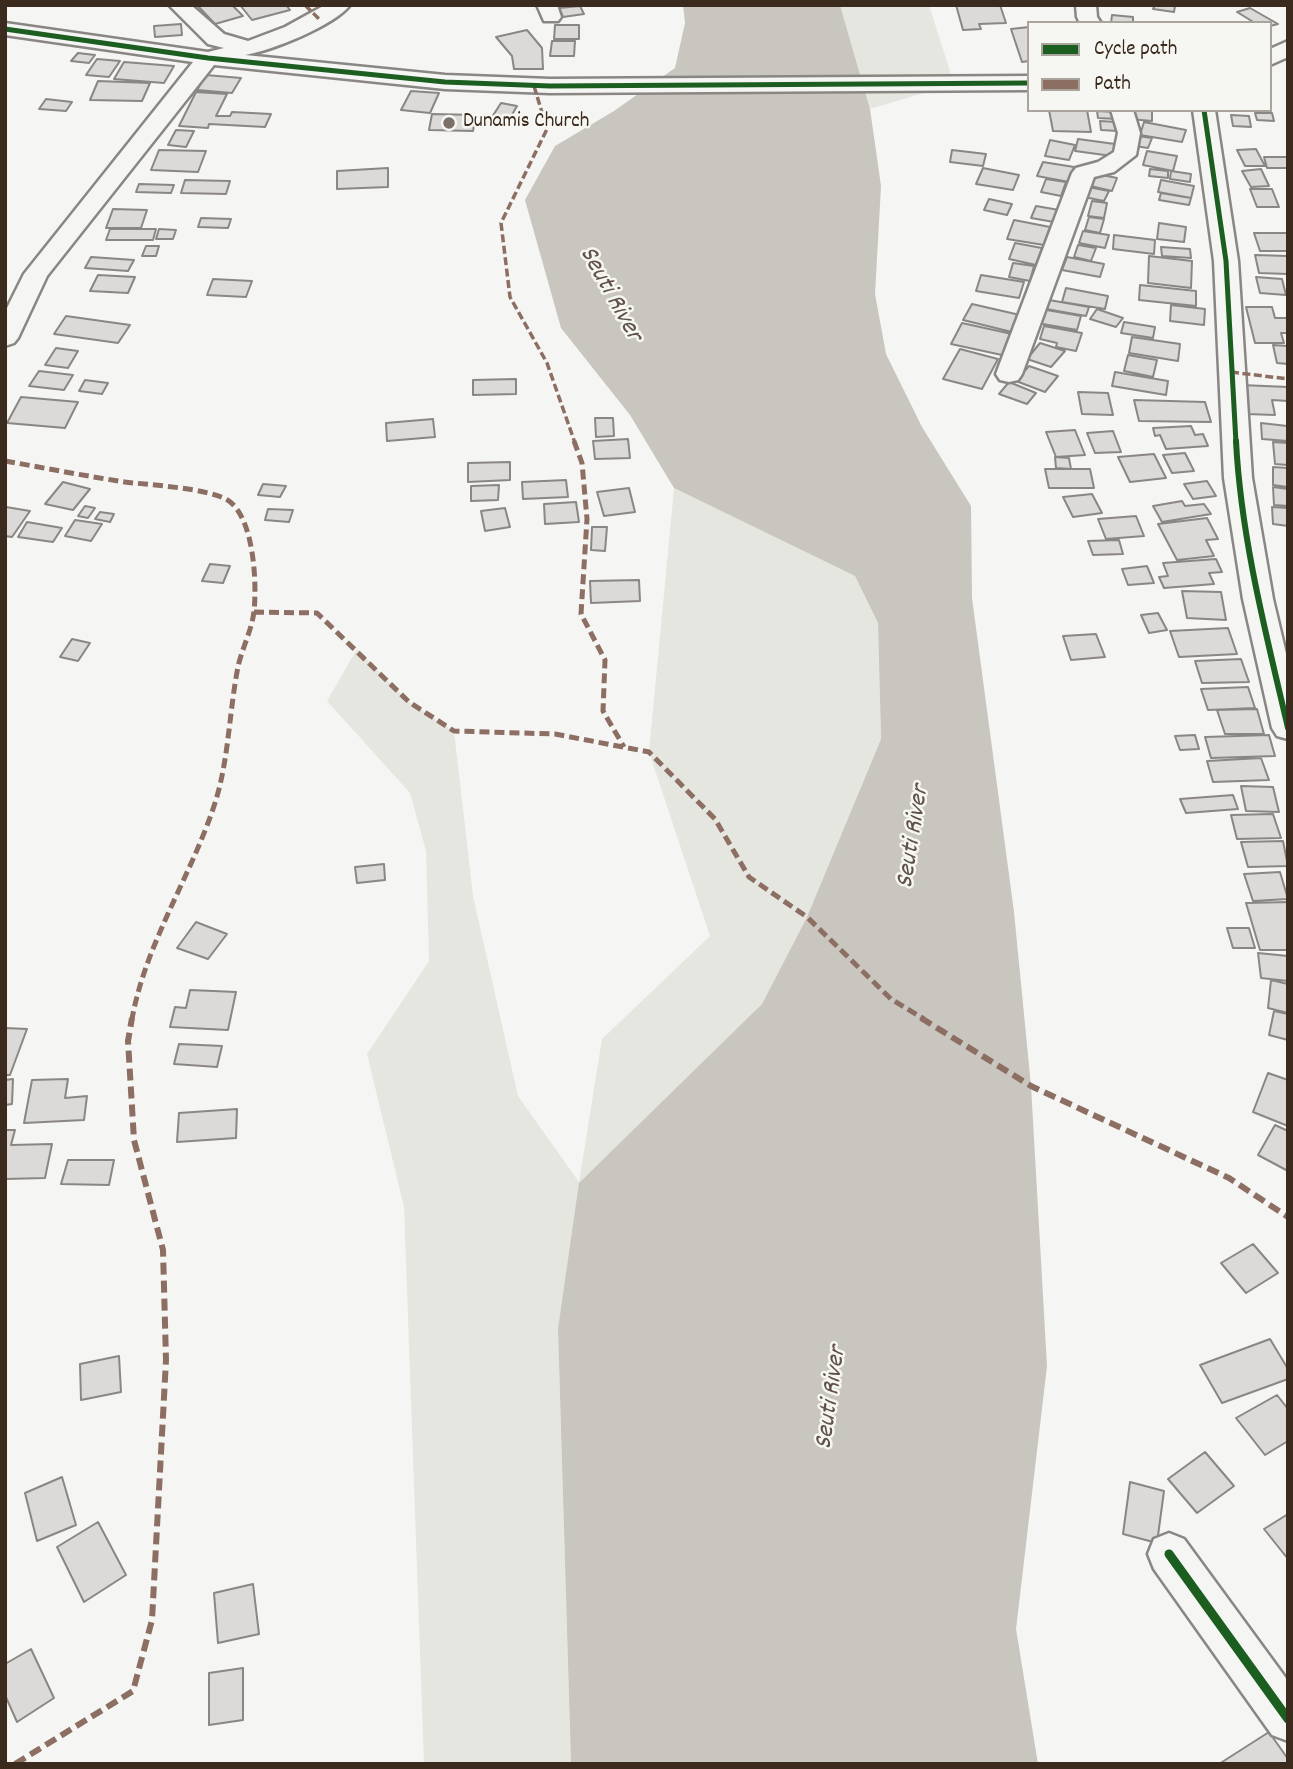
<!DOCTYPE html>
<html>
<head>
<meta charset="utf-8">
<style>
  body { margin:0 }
  #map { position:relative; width:1293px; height:1769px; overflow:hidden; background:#f5f5f3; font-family:Dekko,sans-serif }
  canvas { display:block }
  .frame { position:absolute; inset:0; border:7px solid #3b2a1e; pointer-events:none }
  .legend { position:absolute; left:1027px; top:21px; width:245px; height:91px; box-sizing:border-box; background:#f6f6f2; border:2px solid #aba49d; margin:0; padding:9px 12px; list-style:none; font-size:21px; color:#3b2a1e }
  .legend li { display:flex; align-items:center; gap:14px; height:35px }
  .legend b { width:35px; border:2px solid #aba49d }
</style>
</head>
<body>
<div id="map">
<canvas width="1293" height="1769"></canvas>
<div class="frame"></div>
<ul class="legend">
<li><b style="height:9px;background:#1b5e20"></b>Cycle path</li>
<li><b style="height:9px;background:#8d6e63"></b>Path</li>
</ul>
</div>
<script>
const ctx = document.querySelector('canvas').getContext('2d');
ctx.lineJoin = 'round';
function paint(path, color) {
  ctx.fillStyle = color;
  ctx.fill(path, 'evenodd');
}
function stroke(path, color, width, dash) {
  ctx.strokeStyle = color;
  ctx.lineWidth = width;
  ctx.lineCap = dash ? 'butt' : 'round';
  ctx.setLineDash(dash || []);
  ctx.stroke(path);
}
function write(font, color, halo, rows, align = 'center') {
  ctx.font = font + ' Dekko,sans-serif';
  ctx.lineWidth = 5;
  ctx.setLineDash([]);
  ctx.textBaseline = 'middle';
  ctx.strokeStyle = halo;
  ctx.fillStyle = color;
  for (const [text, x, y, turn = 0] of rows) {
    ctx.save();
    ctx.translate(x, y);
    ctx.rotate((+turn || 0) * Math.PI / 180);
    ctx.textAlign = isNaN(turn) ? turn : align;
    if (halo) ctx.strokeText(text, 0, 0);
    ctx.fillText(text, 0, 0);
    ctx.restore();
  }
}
const green = new Path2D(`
  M840 5H929L954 84 870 109Z
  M674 488 855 576 878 623 881 739 807 917 762 1004 683 1083 558 1329 571 1764H424L404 1207 367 1054 429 961 426 851 410 793 327 701 357 649 409 702 454 731 473 896 518 1096 579 1182 602 1039 710 936 649 752Z`);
const water = new Path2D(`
  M683 5H840L870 109 881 186 875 294 886 354 922 427 971 506 972 598 1014 912 1031 1086 1047 1366 1016 1629 1038 1764H571L558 1329 579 1183 762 1004 807 917 881 739 878 623 855 576 674 488 630 415 561 328 525 200 555 146 614 111 675 68 685 23Z`);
const building = new Path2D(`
  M197 5H232L243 16 215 24Z
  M240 5H286L290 10 252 20Z
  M956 5H1000L1006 23 979 24 981 29 963 30Z
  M1155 5H1167L1175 6 1174 12 1153 9Z
  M580 6 584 14 563 17 559 8Z
  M1250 8 1278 24 1270 26V23H1255L1237 12Z
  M1112 15 1133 17V23H1111Z
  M181 24 182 35 155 37 154 26Z
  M555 25H579V39H554Z
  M1029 27V61L1022 62 1011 29Z
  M527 30 542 48 543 69H514L512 56 496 37Z
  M552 41H575L574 56H550Z
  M78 53 95 55 89 63 71 61Z
  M97 59 120 61 109 77 86 75Z
  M124 62 174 66 164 83 114 79Z
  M206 75 241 78 232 93 197 90Z
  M98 81 150 83 142 101 90 100Z
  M411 91 439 93 430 113 401 110Z
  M196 92 227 94 216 116H230L232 112 271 114 265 127 209 124 208 128 179 126Z
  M46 99 72 102 66 111 39 109Z
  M501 103 517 106 509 120 492 117Z
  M1049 110H1087L1091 132 1053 131Z
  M1130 110H1152V121L1130 119Z
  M1097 111 1116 112 1117 119 1098 118Z
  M1255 113H1272L1274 121 1257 120Z
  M432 114 476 115 473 131 429 130Z
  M1231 115 1249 116 1251 127 1233 126Z
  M1100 121 1116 122 1118 131 1101 130Z
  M1144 122 1186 130 1182 142 1140 135Z
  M176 130 194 131 186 147 168 145Z
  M1138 136 1152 138 1148 148 1135 146Z
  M1078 139 1115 144 1112 156 1075 151Z
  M1050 140 1075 145 1069 160 1045 156Z
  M1256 149 1265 166H1245L1237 150Z
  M159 150 206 151 198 172 151 170Z
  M952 150 986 154 983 166 950 162Z
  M1147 151 1177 156 1173 171 1143 165Z
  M1264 157H1288V168H1267Z
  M1043 162 1074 167 1069 182 1037 176Z
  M388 168V187L337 189V171Z
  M983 168 1019 175 1013 190 976 184Z
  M1150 169 1168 171V178L1149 176Z
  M1261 169 1269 186 1251 187 1242 171Z
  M1171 171 1191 174 1190 182 1170 179Z
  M1088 172 1117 178 1112 191 1082 184Z
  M1046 179 1066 182 1061 196 1041 192Z
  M185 180 230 181 226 194 181 193Z
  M1161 180 1194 186 1191 198 1158 192Z
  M139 184 174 185 171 193 136 192Z
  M1088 187 1109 191 1104 201 1084 197Z
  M1250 189H1272L1279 207H1257Z
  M1161 193 1191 198 1189 205 1159 200Z
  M989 199 1012 204 1007 215 984 210Z
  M1092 201 1107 203 1104 218 1088 216Z
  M1036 206 1059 210 1054 222 1031 218Z
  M113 209 147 210 141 228H106Z
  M1089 217 1104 219 1100 233 1085 230Z
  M201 218 231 219 228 228 198 227Z
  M1014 220 1050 227 1044 245 1007 239Z
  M1159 223 1186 227 1184 242 1157 239Z
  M110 229H156L153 240H106Z
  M159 229 176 230 173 239H156Z
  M1083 231 1109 235 1105 248 1079 243Z
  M1254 233H1287L1288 251H1260Z
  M1114 235 1155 240 1154 254 1113 249Z
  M1015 243 1042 248 1036 265 1009 259Z
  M1078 245 1096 248 1091 261 1074 257Z
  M146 246H159L156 256H142Z
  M1161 247 1190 249 1191 258 1162 256Z
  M1255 255 1288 256V274L1259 273Z
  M1149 256 1192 261 1191 288 1148 283Z
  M91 257 134 260 128 271 85 268Z
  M1067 257 1104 264 1100 277 1062 270Z
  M1013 263 1034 266 1030 281 1009 277Z
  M98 275 135 277 128 293 90 291Z
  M981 275 1024 282 1019 298 976 291Z
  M1256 277 1282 279 1286 295 1260 293Z
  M213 279 252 281 246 297 207 295Z
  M1140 285 1196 291V306L1139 300Z
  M1066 288 1108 296 1105 309 1062 302Z
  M1049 300 1089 307 1086 316 1046 309Z
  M972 304 1020 315 1012 332 963 320Z
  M1171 305 1205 309 1204 325 1170 321Z
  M1246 307H1272L1275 318H1288V333H1281L1284 343H1255Z
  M1041 309 1081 316 1077 330 1037 323Z
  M1097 309 1123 318 1116 327 1090 319Z
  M66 316 130 325 118 343 54 334Z
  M1124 322 1155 327 1153 338 1121 333Z
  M962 323 1012 334 1002 355 951 344Z
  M1044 326 1082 333 1076 351 1056 347 1057 343 1040 339Z
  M1132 337 1180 344 1178 361 1129 353Z
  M1040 343 1065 351 1051 367 1027 359Z
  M1273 345 1288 346V364L1277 363Z
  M56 348 78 351 68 368 45 365Z
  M960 349 998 359 982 389 943 379Z
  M1128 355 1157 360 1153 377 1124 371Z
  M1029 366 1058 376 1045 392 1016 381Z
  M39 371 73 375 64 390 29 386Z
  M1115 372 1168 381 1166 395 1112 386Z
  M516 379V394L473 395V380Z
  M85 380 108 383 102 394 79 391Z
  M1009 382 1036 393 1027 404 999 394Z
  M1241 385 1288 387V401L1272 400 1275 415 1247 414Z
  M1078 392 1108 393 1113 415 1082 414Z
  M21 397 78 402 65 428 7 423Z
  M1134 400 1205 402 1211 422 1139 421Z
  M595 418H613L614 436 596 437Z
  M433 419 435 437 387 441 386 423Z
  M1261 423 1287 426 1288 441 1262 439Z
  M1191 426 1195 435 1203 434 1208 446 1166 449 1160 435 1155 436 1153 428Z
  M1075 430 1085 455 1056 457 1046 432Z
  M1113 431 1121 452 1095 453 1087 433Z
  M628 439 630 458 595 459 593 441Z
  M1273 442 1288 443V465L1275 464Z
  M1185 453 1194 471 1172 473 1163 455Z
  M1154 454 1166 478 1130 482 1118 457Z
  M1055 457 1069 458 1071 469 1056 468Z
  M510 462V480L468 482V463Z
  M1273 467 1288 468V487L1273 485Z
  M1045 469H1090L1094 488H1049Z
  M566 480 568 497 523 499 522 482Z
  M1207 481 1216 496 1193 499 1184 484Z
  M63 482 90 489 73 510 45 504Z
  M263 484 286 486 280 497 258 495Z
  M499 485 498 500 471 501V486Z
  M1273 487 1288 489V506L1274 505Z
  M629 488 635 512 604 516 597 492Z
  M1092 494 1102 513 1073 517 1063 497Z
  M1182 501 1185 506 1204 504 1211 514 1162 522 1153 506Z
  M576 502 579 522 545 524 544 504Z
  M85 506 95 508 88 518 78 516Z
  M6 507 30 511 12 537 5 536Z
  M1272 507 1288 508V526L1273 524Z
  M505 508 510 527 485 531 481 511Z
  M268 509 293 510 289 522 265 520Z
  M100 512 114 514 110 522 95 519Z
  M1136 516 1144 536 1106 539 1098 519Z
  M1207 518 1218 539 1206 540 1214 556 1177 560 1158 524Z
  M75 520 102 524 91 541 65 536Z
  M27 522 62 528 53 542 18 537Z
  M592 527H607L605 551 591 550Z
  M1119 540 1123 554 1093 555 1088 541Z
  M1216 559 1222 572 1209 573 1214 584 1164 588 1159 577 1168 576 1163 563Z
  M210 564 230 566 223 583 202 581Z
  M1147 566 1154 583 1128 585 1122 569Z
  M639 580 640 601 591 603 590 581Z
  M1182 591 1221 592 1226 620 1187 618Z
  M1158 613 1167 630 1149 633 1141 615Z
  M1228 628 1237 654 1179 657 1170 631Z
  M1096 634 1105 657 1071 660 1063 636Z
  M72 639 90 643 78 661 60 657Z
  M1241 659 1249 682 1202 683 1195 661Z
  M1248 687 1255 708 1208 710 1201 689Z
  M1257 709 1264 734H1225L1217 710Z
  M1195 735 1199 749 1180 750 1175 736Z
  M1269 735 1275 756 1211 758 1205 737Z
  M1261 758 1269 780 1213 782 1207 761Z
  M1241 786 1273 787 1279 812 1246 811Z
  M1233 795 1238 809 1186 813 1180 799Z
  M1273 814 1281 838 1237 839 1231 815Z
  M1283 841 1288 866 1248 867 1241 842Z
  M384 864 385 880 357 883 355 867Z
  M1280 872 1288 899 1253 901 1244 874Z
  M1288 902V950H1260L1246 903Z
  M196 922 227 934 208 959 177 948Z
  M1227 928H1249L1255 948H1233Z
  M1258 953 1288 956V981L1261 978Z
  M1271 980 1288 984V1013L1268 1008Z
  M190 990 236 992 228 1030 170 1027 175 1007 186 1008Z
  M1274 1011 1288 1014V1040L1269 1035Z
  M5 1028 27 1029 10 1075H5Z
  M179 1044 222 1046 217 1067 174 1064Z
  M1268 1073 1288 1080V1126L1253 1112Z
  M13 1079 12 1104 5 1105V1080Z
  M68 1079 65 1098 87 1096 84 1120 24 1123 32 1080Z
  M237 1109 236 1138 177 1142 179 1113Z
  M1275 1125 1288 1131V1171L1258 1155Z
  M5 1130H15L11 1145 52 1144 45 1178 5 1179Z
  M68 1160H114L109 1185 61 1184Z
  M1253 1244 1278 1273 1246 1293 1221 1263Z
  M1270 1339 1288 1369V1379L1222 1403 1200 1365Z
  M119 1356 121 1392 81 1400 80 1364Z
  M1277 1395 1288 1409V1441L1265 1455 1236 1418Z
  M1205 1452 1234 1486 1197 1513 1168 1479Z
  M62 1477 76 1525 37 1541 25 1493Z
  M1130 1482 1164 1491 1157 1543 1123 1534Z
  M1288 1514V1559L1264 1529Z
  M98 1522 126 1575 84 1602 57 1547Z
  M253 1584 259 1634 218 1643 214 1593Z
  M31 1649 54 1698 17 1722 5 1695V1664Z
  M243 1668V1720L209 1725V1673Z
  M1269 1732 1288 1759V1764H1219Z`);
const minor = new Path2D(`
  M169 5H191L224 34 248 41 285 27 325 5H350C334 26 270 51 245 55L445 75 550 79 1029 76V90L550 93 445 89 214 65 47 276 18 338 14 343 5 346V312L24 274 193 62 5 35V23L208 52 224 48 208 44Z
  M537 5H557L561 17 558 21H544Z
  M1076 5H1096L1097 17 1101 23H1080L1077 17Z
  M1288 41V57L1270 65V49Z
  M1111 110H1133L1140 133 1136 155 1114 172 1094 177 1022 374 1018 380 1009 382 1000 380 996 374 1072 173 1076 168 1098 162 1114 152 1118 133Z
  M1193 110H1215L1238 261 1252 478 1273 599 1288 662V739L1277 736 1272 728 1243 599 1224 478 1214 261Z
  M1169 1533 1184 1539 1288 1681V1741L1272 1735 1154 1569 1148 1554 1154 1539Z`);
const quietFar2 = new Path2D(`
  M305 5 319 19
  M534 86 547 129 501 223 510 297 547 363 575 443
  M1231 372 1288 379`);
const quietFar1 = new Path2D(`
  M574 441 582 463 587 519 581 614 605 660 603 711 624 747
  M5 461C45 468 85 476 125 482 149 485 210 488 229 501 254 519 257 583 254 611 252 630 242 648 238 667 229 712 229 759 215 803 191 877 146 942 132 1019
  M254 612 317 613 409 702 454 731 555 734 649 752 715 819 749 877 807 917 891 999 924 1019`);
const quiet = new Path2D(`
  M921 1018 1031 1086 1229 1178 1288 1217
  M15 1764 133 1691 152 1620 166 1360 163 1250 134 1140 128 1041 132 1018`);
const cyclewayFar2 = new Path2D(`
  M5 29 208 58 445 82 550 86 1029 83
  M1204 110 1226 261 1236 443`);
const cyclewayFar1 = new Path2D(`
  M1236 441C1241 538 1266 634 1288 728`);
const cycleway = new Path2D(`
  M1169 1554 1288 1719`);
const markers = [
  [449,123,7,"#7c7169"]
];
const farPoinames = [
  ["Dunamis Church",463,123]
];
const waterNames = [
  ["Seuti River",609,295,61],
  ["Seuti River",915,837,-81],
  ["Seuti River",833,1398,-82]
];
paint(green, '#e6e6e1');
paint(water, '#c9c5bf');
paint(building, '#dbdad8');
stroke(building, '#8a8683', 2);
stroke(minor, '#8a8683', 5);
paint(minor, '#f5f5f3');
stroke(quietFar2, '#8d6e63', 3.5, [8, 3.5]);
stroke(quietFar1, '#8d6e63', 5, [10, 5]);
stroke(quiet, '#8d6e63', 6, [12, 6]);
stroke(cyclewayFar2, '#1b5e20', 5);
stroke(cyclewayFar1, '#1b5e20', 6);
stroke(cycleway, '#1b5e20', 9);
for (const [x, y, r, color] of markers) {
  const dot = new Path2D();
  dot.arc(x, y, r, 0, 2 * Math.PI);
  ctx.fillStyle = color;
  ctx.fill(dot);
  stroke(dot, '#f6f6f2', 2.5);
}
write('21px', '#3b2a1e', '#f6f6f2', farPoinames, 'left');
write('italic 26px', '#605248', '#f6f6f2', waterNames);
</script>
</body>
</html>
